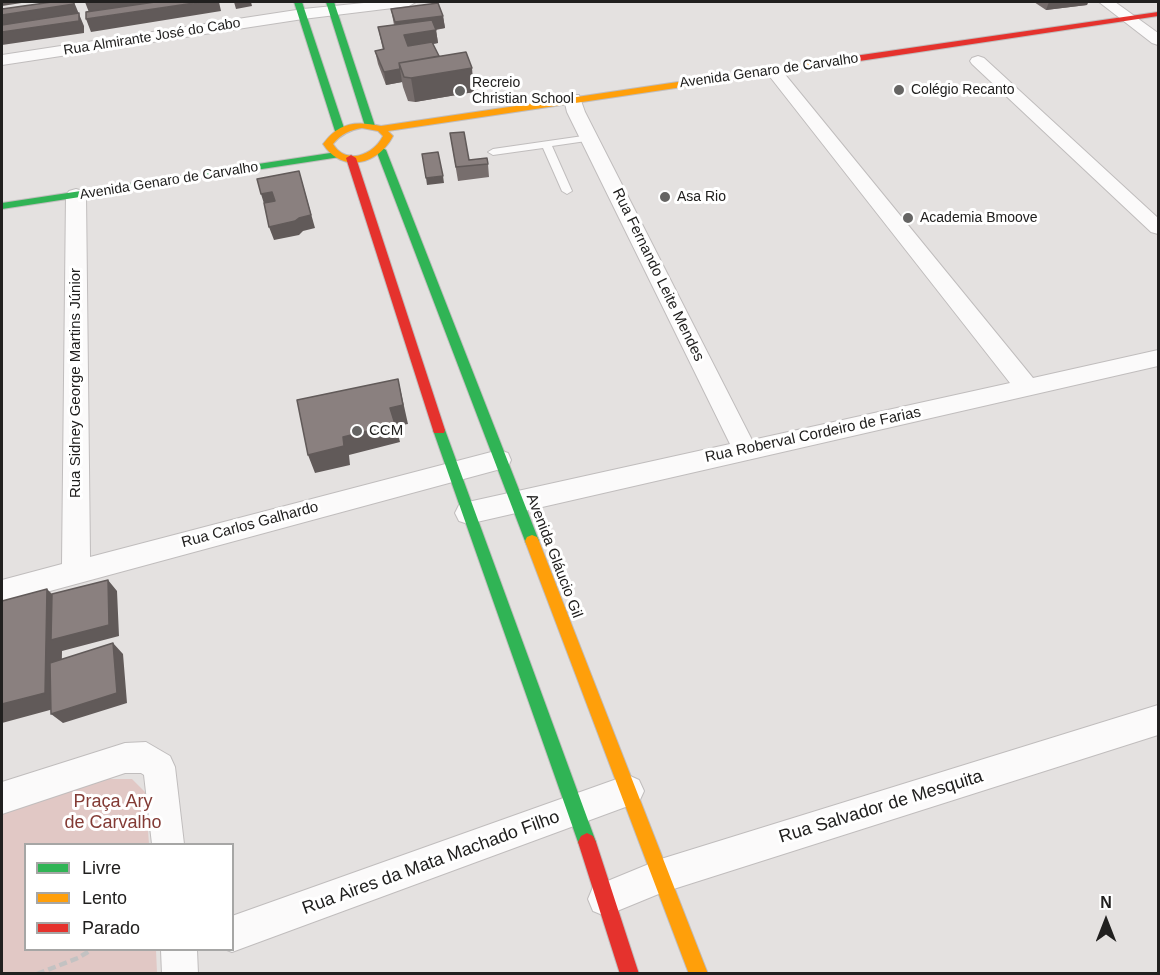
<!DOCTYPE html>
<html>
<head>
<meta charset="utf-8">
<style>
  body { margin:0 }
  #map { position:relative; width:1160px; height:975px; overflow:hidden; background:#e4e1e0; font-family:Arial,sans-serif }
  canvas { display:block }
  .frame { position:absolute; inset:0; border:3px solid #21201f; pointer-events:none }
  .legend { position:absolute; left:24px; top:843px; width:210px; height:108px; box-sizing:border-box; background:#fff; border:2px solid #a6a6a5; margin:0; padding:8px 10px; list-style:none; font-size:18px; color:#21201f }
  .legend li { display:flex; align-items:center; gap:12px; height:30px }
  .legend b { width:30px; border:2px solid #a6a6a5 }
  .north { position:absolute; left:1076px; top:891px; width:60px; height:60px; -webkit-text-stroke:4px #fff; paint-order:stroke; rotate:0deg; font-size:16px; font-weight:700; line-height:24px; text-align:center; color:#21201f }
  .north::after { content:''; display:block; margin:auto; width:21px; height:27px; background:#21201f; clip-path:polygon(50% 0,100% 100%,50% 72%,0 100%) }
</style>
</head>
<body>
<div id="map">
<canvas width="1160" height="975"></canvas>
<div class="frame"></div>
<ul class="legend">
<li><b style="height:8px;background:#30b455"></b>Livre</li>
<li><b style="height:8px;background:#ff9f0a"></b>Lento</li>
<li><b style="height:8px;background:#e5322d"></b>Parado</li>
</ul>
<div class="north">N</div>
</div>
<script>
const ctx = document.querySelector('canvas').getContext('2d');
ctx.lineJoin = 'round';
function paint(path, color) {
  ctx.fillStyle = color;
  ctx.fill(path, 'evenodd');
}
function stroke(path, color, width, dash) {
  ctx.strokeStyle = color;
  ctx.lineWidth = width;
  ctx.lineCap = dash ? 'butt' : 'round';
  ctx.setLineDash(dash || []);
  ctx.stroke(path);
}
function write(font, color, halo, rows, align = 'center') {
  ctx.font = font + ' Arial,sans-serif';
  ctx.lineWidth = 6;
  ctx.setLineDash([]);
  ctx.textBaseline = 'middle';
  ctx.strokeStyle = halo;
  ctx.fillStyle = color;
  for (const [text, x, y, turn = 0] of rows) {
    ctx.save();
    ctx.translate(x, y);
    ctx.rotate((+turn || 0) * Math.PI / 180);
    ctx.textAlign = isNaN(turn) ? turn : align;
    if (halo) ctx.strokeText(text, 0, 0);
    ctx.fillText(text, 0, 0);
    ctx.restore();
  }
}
const green = new Path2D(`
  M108 779H132L145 792 149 844H26V950H156L157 973H2V813Z`);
const path = new Path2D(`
  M37 974 78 958 91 950`);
const lane = new Path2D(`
  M590 135 593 136V140L552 146 572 191 567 194 562 191 543 148 493 155 488 152 493 149Z`);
const street = new Path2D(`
  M374 2H416L409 6 303 19 2 65V55L303 9Z
  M1099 2H1115L1158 33V45L1152 43Z
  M978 56 984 58 1158 218V234L1151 232 972 64 970 61 972 58Z
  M773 65 779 67 1033 378 1158 350V366L468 524 459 521 455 513 459 505 468 502 730 444 567 112 564 99 567 95H579L585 112 752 440 1010 383 767 73 765 70 767 67Z
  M76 189 83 191 86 195 90 557 499 450 508 453 511 460 508 467 2 604V580L62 564 66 195 69 191Z
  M1158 705V735L661 893 605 916 593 911 588 899 593 887 661 859Z
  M146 742 170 756 175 767 184 844H152L144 775 141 773H125L2 814V782L125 743Z
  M628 775 639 780 644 791 639 802 232 952 227 950H232V916Z
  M161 950H197L198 974H162Z`);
const fast = new Path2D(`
  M294 2H302L345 131 343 133 335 131Z
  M326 2H334L375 126 373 128 365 126Z
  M381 147 386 150 539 541 537 545 532 547 527 545 525 541 376 150Z
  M337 152 342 155 340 157 2 209V203Z
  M439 425 445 430 596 842 593 848 587 851 581 848 578 842 433 430Z`);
const slow = new Path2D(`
  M813 62 817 65 816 67 388 131 393 136C378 165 342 174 323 144 339 122 356 121 381 126ZM362 128 378 131 383 136C373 156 346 165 333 144 341 134 350 130 362 128Z
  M532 535 537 537 539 541 708 974H689L525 541 527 537Z`);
const jam = new Path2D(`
  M1158 12V16L813 68 809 65 813 62Z
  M351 155 356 158 445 430 444 433H434L433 430 346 158Z
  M587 833 593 836 596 842 639 974H620L578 842 581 836Z`);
const wall = new Path2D(`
  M1034 2H1088L1087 5 1046 10Z
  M391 9 443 16 445 28 436 30 438 43 433 44 439 56 474 92 415 102 408 101 403 87 402 82 386 85 378 64 375 51 383 50 378 27 394 25Z
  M450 133 469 160 488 164 489 177 458 181Z`);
const shadedWall = new Path2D(`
  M2 2H28L2 6Z
  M73 2H74L84 26V33L2 45V15Z
  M85 2H178L90 15Z
  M201 2H219L221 11 91 32 86 19Z
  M234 2H251L252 6 236 9Z
  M1049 2H1088L1087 5 1046 10Z
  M443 16 445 28 397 35 395 22Z
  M436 30 438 43 406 48 404 35Z
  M472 68 474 92 415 102 411 78Z
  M400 69 402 82 386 85 384 72Z
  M299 171 315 228 303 231 299 235 274 240 269 227Z
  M443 176 444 183 427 185 426 178Z
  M272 192 277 205 265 207 261 194Z
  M398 379 408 424 396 426 400 442 349 455 350 465 315 473 308 455 343 437Z
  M108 580 117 591 119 636 62 651 61 707 2 723V704L47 589 63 605Z
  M113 643 123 654 127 703 63 723 51 714Z`);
const building = new Path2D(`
  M52 2H73L74 4 2 15V9Z
  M155 2H201L86 19V12Z
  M438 3 443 16 395 22 391 9Z
  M79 13V21L2 32V25Z
  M432 20 436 30 404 35 408 46 432 42 439 56 399 63 400 69 384 72 375 51 384 49 378 27Z
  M466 52 472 68 411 78 404 77 399 63Z
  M464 132 469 160 487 158 488 164 456 167 450 133Z
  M438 152 443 176 426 178 422 154Z
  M299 171 311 215 299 218 295 221 269 227 264 203 275 201 272 192 261 194 257 179Z
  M398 379 403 405 390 408 395 424 343 437 344 446 308 455 297 400Z
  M108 580 109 625 51 640 52 594Z
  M47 589 45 693 2 704V601Z
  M113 643 117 693 51 714 50 663Z`);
const markers = [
  [899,90,6,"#656463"],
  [460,91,6,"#656463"],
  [665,197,6,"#656463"],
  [908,218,6,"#656463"],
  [357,431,6,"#656463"]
];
const farStreetnames = [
  ["Rua Almirante José do Cabo",152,37,-9],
  ["Avenida Genaro de Carvalho",769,71,-8],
  ["Avenida Genaro de Carvalho",169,181,-9]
];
const farPoinames = [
  ["Recreio",472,83],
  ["Christian School",472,99],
  ["Colégio Recanto",911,90],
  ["Asa Rio",677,197],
  ["Academia Bmoove",920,218]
];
const streetNames = [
  ["Rua Fernando Leite Mendes",658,275,64],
  ["Rua Sidney George Martins Júnior",76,383,-90],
  ["Rua Roberval Cordeiro de Farias",813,435,-12],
  ["Rua Carlos Galhardo",250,525,-15],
  ["Avenida Gláucio Gil",554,556,69]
];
const poiNames = [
  ["CCM",369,431]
];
const nearParknames = [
  ["Praça Ary",113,802],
  ["de Carvalho",113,823]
];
const nearStreetnames = [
  ["Rua Salvador de Mesquita",881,807,-17],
  ["Rua Aires da Mata Machado Filho",431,863,-20]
];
paint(green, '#e1c8c5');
stroke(lane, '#c0bdbd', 2);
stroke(street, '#c0bdbd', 2);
stroke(fast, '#c0bdbd', 2);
stroke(slow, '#c0bdbd', 2);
stroke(jam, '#c0bdbd', 2);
stroke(path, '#c3c2c2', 4.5, [8, 4]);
paint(lane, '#fbfafa');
paint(street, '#fbfafa');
paint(fast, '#30b455');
paint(slow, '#ff9f0a');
paint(jam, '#e5322d');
paint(wall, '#776e6d');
paint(shadedWall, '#615a59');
paint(building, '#8a807f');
stroke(building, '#615a59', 1.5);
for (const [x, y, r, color] of markers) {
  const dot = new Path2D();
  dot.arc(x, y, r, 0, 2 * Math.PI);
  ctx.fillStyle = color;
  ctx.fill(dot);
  stroke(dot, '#fff', 2);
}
write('14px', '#21201f', '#fff', farStreetnames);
write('14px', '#21201f', '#fff', farPoinames, 'left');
write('15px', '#21201f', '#fff', streetNames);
write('15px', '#21201f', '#fff', poiNames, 'left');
write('18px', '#833b35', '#fff', nearParknames);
write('18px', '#21201f', '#fff', nearStreetnames);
</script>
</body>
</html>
